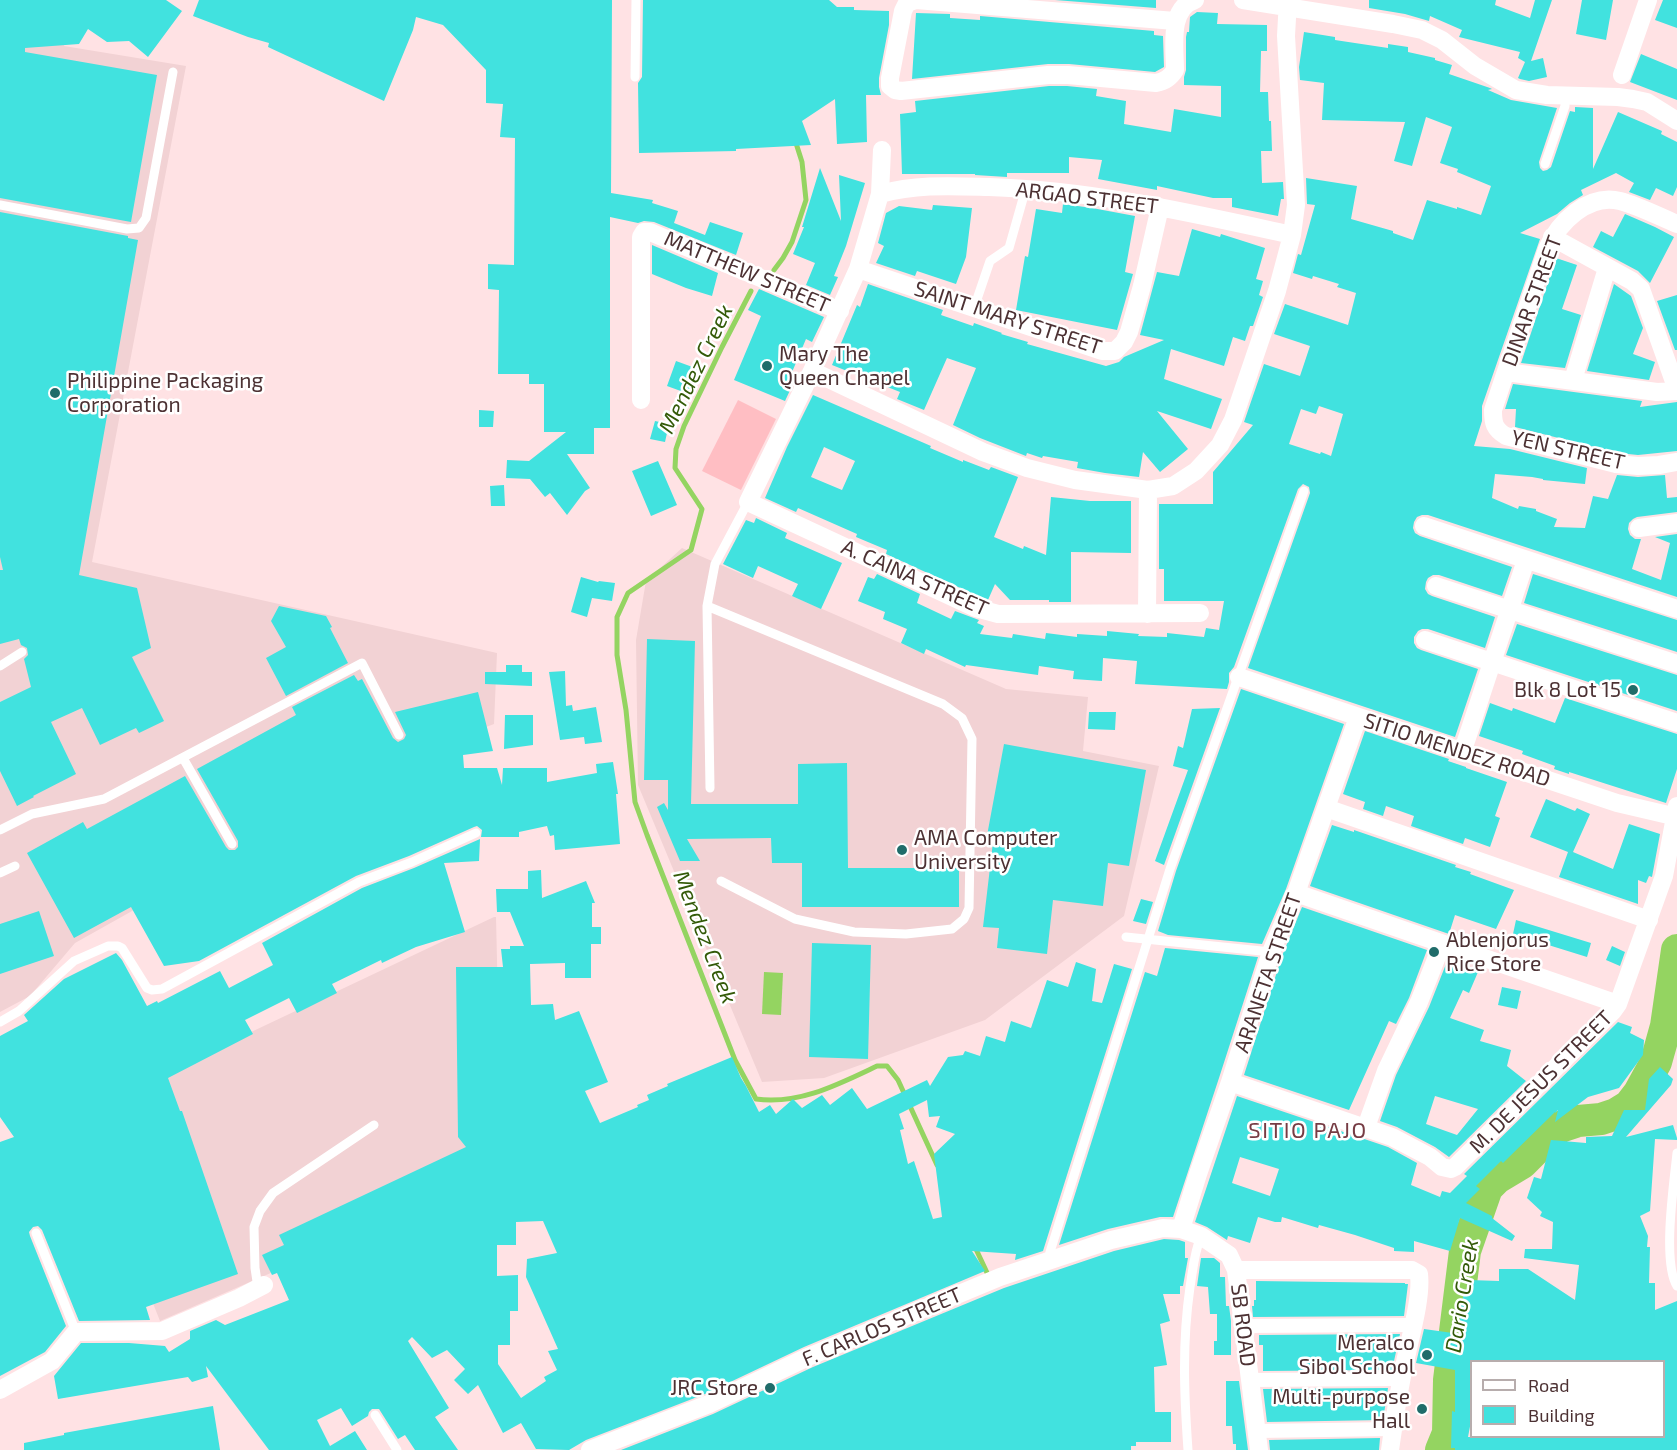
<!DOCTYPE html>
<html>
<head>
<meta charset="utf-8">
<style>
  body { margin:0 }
  #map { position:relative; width:1677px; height:1450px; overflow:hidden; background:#ffe2e4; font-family:"Exo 2",sans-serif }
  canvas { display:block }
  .legend { position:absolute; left:1470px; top:1360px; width:195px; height:78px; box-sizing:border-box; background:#fff; border:2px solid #b7adad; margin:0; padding:8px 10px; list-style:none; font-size:18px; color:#4c3133 }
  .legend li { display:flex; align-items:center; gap:12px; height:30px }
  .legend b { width:30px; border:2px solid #b7adad }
</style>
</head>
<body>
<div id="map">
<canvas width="1677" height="1450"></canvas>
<ul class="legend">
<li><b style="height:8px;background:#fff"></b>Road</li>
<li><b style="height:16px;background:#41e2df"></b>Building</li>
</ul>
</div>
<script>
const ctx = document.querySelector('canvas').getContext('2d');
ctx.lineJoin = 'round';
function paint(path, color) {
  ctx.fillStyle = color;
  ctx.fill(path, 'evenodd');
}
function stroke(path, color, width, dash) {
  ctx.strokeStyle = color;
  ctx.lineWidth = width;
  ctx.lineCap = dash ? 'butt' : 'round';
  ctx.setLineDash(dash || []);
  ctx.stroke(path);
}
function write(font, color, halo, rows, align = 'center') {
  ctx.font = font + ' "Exo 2",sans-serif';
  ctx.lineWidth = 5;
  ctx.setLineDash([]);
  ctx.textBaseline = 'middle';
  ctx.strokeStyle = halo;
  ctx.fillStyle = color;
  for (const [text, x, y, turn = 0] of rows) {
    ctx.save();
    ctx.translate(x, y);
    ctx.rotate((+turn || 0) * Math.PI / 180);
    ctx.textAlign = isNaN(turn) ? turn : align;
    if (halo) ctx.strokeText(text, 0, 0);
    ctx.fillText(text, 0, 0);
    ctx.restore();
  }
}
const built = new Path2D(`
  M0 0H72L64 46 186 66 92 562 497 653 494 724 407 757 75 943 30 996 0 1012Z
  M682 548 1006 689 1088 697 1083 751 1159 766 1124 916 985 1020 824 1078 762 1082 638 785 636 640 646 581Z
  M494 917H496L501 1133 280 1269 160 1321 78 1114Z`);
const green = new Path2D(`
  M738 400 776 419 741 490 702 471Z`);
const water = new Path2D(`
  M764 972 783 973 781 1015 762 1014Z`);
const stream = new Path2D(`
  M774 270 783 258 792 242 806 200 802 162 795 140
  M751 291 722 347 684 426 676 449 675 468 702 509 691 550 628 593 617 617V655L626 710 635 802 647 835 735 1060 756 1099C799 1105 839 1084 877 1066H887L898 1080 937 1165
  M975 1247 989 1277`);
const river = new Path2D(`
  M1441 1450 1448 1433 1449 1380 1465 1251 1487 1188 1497 1178 1522 1163 1551 1134 1560 1127 1578 1121 1601 1119 1616 1114 1629 1106 1639 1093 1656 1062 1666 1026 1677 950`);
const building = new Path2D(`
  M0 0H166L182 11 148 57 129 41 107 42 88 29 79 44 25 48V52L157 75 131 222 0 198Z
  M199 0H612L611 193 653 200 652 203 678 211 674 223 705 235 710 222 743 233 736 255 654 222 644 221 638 223 610 217V428H594V454H567L590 488 585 491 567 515 550 493 545 497 530 479 506 478 507 460 529 461 566 432H544V384H529V374H498L499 290 488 289V264L514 265 515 138 500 137 503 104 486 103V70L443 25 416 17 413 30 384 101 268 47 269 43 248 37 193 16Z
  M643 0H829L837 7H854V10L889 11V25L879 78V87L881 95H866L867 142 837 144 835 99 802 121 811 145 736 149V151L639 153 638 83 642 77Z
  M1055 0H1156V8Z
  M1369 0H1496L1495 5 1530 18 1535 0H1552L1531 61 1543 58 1547 77 1529 81 1520 79 1518 78 1525 62 1518 58 1520 52 1459 37 1462 30 1430 16 1429 21 1405 14 1369 8Z
  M1582 0H1613L1606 40 1576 34Z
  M1663 0H1677V28L1655 20Z
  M1197 12 1218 13 1217 24 1267 25V51H1261L1260 92H1268L1269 121H1271L1272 151H1261L1262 183 1283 182 1284 199H1281L1278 216 1232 207V198H1213L1157 186V190L1098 179 1102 160 1069 157V173H1007V177L975 175V174H902L900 114 916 112 915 101 1049 86H1067L1097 89 1096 96 1126 101 1124 124 1171 132 1174 109 1221 117V86L1184 85V77L1186 70V37L1187 32H1189L1190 17Z
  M916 13 950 14V18L980 20V16L1154 31V35L1163 36 1164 67 1155 72 1069 64H1048L912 79Z
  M1304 32 1335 37V40L1388 48V44L1408 47V52L1435 58V60L1452 65 1449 74 1490 88 1492 89 1488 90 1511 100 1557 108 1539 162 1540 168 1543 171 1547 170 1551 167 1570 111 1575 112V107L1593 108V169L1618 112 1662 131 1661 134 1677 142V187L1673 196 1656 188 1650 200 1629 192 1634 183 1616 173 1581 190 1583 195 1570 203 1557 214 1520 233 1540 239 1482 406V421L1474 446 1510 449 1587 468 1585 484 1543 480V479L1532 477 1495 474 1492 498 1518 509 1519 506 1536 509V511L1557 519 1554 527 1585 528 1593 496 1608 499 1617 475 1638 477 1665 475 1667 498 1677 497V512L1637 517 1633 519 1629 523 1628 529 1630 535 1635 539H1641L1632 569 1661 580 1670 543 1655 537 1677 534V597L1428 515H1422L1417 517 1414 522 1413 528 1415 533 1420 536 1512 567 1502 596 1439 575H1433L1428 578 1426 582 1425 589 1428 594 1432 596 1495 617 1485 648 1428 629H1422L1418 631 1414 637V643L1417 648 1421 650 1478 669 1455 737 1248 668 1310 493 1309 487 1303 484 1298 489 1234 667 1229 673V682L1227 689 1135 684 1137 661 1103 658 1102 681 1073 679 1074 671 1039 666 1038 675 966 665 965 667 926 649 924 654 901 643 907 629 883 619 885 612 858 601 868 577 874 579 877 574 920 594 917 603 951 619 955 611 979 620 977 623 984 626 980 634 1012 638 1013 634 1045 639 1046 633 1077 637V634L1107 636V631L1139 634 1138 636 1167 637V633L1204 637 1206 628 1219 630 1224 601H1164V569H1159V504H1213V472L1253 425 1244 422 1264 364 1300 376 1310 346 1274 334 1285 304 1348 325 1356 293 1337 287 1339 284 1313 276 1312 279 1293 273 1298 254 1301 255 1315 205 1307 204 1306 178 1357 186 1351 219 1393 231V233L1413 240 1427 200 1457 209V207L1481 215 1491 186 1457 172 1458 169 1440 163 1452 127 1426 117 1412 166 1394 161 1405 122 1322 120 1324 83 1300 80 1299 67ZM1319 406 1343 414 1331 456 1321 452 1320 454 1289 444 1301 409 1316 414Z
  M1641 54 1677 69V100L1630 82Z
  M820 168 841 221 839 175 865 183 846 246 834 276 838 277 830 295 806 285 815 263 793 254 804 227H802Z
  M1063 204 1092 208 1135 216 1125 272 1133 274 1117 330 1016 310 1025 256 1028 257 1036 209 1062 213Z
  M933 205 972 208 966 257 956 284 917 271 915 276 876 263 884 246 878 243 886 213 899 206 932 210Z
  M0 212 128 236V238L138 240 79 575 137 588 151 648 132 657 164 721 139 733 136 728 100 745 82 708 51 722 76 774 33 796 34 797 17 806 0 771V702L31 687 24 659 28 655 27 648 21 645 19 639 0 644V570H3L0 557Z
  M1625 214 1655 227 1674 237 1650 283 1638 271 1593 247 1601 231 1613 237Z
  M1192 229 1220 237 1221 234 1265 248 1256 279 1263 281 1259 295 1263 297 1253 326H1250L1245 341 1233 337 1224 366 1171 349 1164 379 1222 399 1211 429 1157 411 1188 449 1160 472 1143 452 1139 477 1105 473 1077 468 1078 462 1043 456 1042 458 1027 453 1026 456 980 438 953 425 976 368 947 358 924 410 897 399 900 392 832 365 857 305 860 307 868 284 943 310 941 315 973 326 974 323 1002 333 1001 334 1028 342 1027 344 1106 366 1119 362 1124 357 1164 340 1140 335 1157 272 1179 276Z
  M652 245 718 273 712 296 686 288 652 274Z
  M1556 258 1577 265 1562 309 1581 315 1565 368 1521 363Z
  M1614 284 1631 296 1643 328 1633 354 1655 362 1649 380 1587 371Z
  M759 289 824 317 812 342 806 339 787 384 792 386 785 401 734 380 761 316 748 310Z
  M1677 295V350H1675L1657 301Z
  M676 361 698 369 689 394 667 386Z
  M1513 384 1642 401 1640 407 1677 402V451L1638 455 1618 453 1515 427 1516 409H1505Z
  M813 395 931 446 930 448 963 462V460L989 470 991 467 1018 477 994 537 1023 549 1024 546 1046 555 1051 497 1090 501H1131V553L1071 552V602H1049V600H1010L995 584 988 600 980 597 886 554 887 550 856 537 857 534 798 508 796 512 765 498 787 447ZM824 447 855 461 842 490 811 477Z
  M479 410 494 411 493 427H479Z
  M655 421 669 424 665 442 650 439Z
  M658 461 677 505 651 516 632 471Z
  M504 485 505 506H491L490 486Z
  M756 518 787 533 785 538 842 563 821 609 792 596 798 584 758 566 753 578 723 564 746 520 754 523Z
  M1533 574 1677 620V652L1524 603Z
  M581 577 598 582 599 581 615 583 612 601 592 598 587 617 571 612Z
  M279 606 326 616 332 627 330 628 348 663 286 696 266 658 286 647 271 621Z
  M1517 624 1677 675V711L1506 655Z
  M647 639 695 641 691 804H798V764L847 763 848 868H959V907H802V863H772L771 838 687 839 700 861H680L657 807 664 803 668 810V780H644Z
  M506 665H522V672H532V686L485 684V672H506Z
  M565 671 566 706 572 705 573 711 596 707 602 742 585 744 584 737 560 740 549 672Z
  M354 675 358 681 362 679 393 738 398 742 404 739 406 735 395 712 478 692 493 751 463 755 464 768H497L502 785 503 768H547V782L597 773 596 764 613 762 618 794H616L620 844 555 850 554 835 550 836 547 826 519 832V837H481L482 830 477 826 474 827 409 856 356 876 199 961 164 966 131 907 74 938 27 853 83 822 87 829 185 776 226 847 229 850H235L238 847V841L197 769 296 715 292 707Z
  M1241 689 1344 724 1286 889 1262 944 1168 935 1158 931 1176 871Z
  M1565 698 1677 734V769L1666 803 1569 772V774L1554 769 1555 766 1522 754 1523 751 1479 736 1490 703 1512 711 1513 708 1555 723Z
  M1220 708 1164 865 1155 861 1188 770 1173 766 1178 746 1183 748 1192 709Z
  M1089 712H1116L1115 730 1088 729Z
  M505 715H533V745L504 749Z
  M1365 731 1449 759 1448 761 1466 767V768L1507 782 1495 816 1500 818 1490 847 1465 838 1463 844 1411 826 1414 816 1386 806 1383 816 1363 809 1365 802 1343 794Z
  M1004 744 1146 770 1129 866 1108 863 1103 906 1053 900 1047 954 997 948 999 928 983 927 993 842 986 841Z
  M1546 799 1575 811 1577 808 1590 814 1573 852 1613 869 1629 824 1660 834 1652 877 1649 876 1646 883 1638 880V904L1559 877 1568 852 1530 837Z
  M1332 825 1354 832V830L1456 865 1455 867 1471 872 1470 874 1514 890 1496 929 1455 915 1449 934 1310 886Z
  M480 839 479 861 444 863 465 932 416 947 382 963 381 960 332 984 337 993 297 1013 289 998 245 1020 253 1034 168 1078 180 1111H182L238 1274 146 1307 150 1320 79 1321 42 1230 38 1226 33 1227 29 1232 30 1236 66 1326 45 1352 0 1376V1142L14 1137 0 1117V1036L28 1021 24 1015 64 979 116 953 122 960 147 1006 157 1001 158 1003 220 971 229 988 273 965 262 943 362 888 414 868Z
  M541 870 542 898 586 881 595 903H592V927H601V944H591V978H565V963L530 964 531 1005 553 1004 555 1020 579 1011 608 1082 585 1091 600 1123 638 1107 637 1105 649 1100 647 1095 668 1086 667 1084 732 1057 741 1078 746 1086 759 1112 770 1105 776 1114 793 1099 802 1108 822 1095 830 1105 852 1088 867 1109 927 1080 930 1086 948 1057 963 1055 965 1051 980 1056 986 1036 1005 1042 1011 1021 1031 1028 1047 980 1068 987 1076 962 1096 969 1092 1001 1102 1003 1114 964 1132 969 1043 1251 1015 1260 1016 1254 972 1251 985 1271 804 1347 705 1394 586 1440 569 1450 536 1449 521 1423 503 1433 478 1385 468 1394 454 1380 465 1369 447 1350 432 1358 412 1337 408 1341 449 1408 435 1417 458 1450H415L405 1435 398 1439 379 1409H372L369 1412 368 1416 352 1426 341 1408 317 1420 330 1446 355 1431 367 1450H269L206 1366 208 1377 192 1382 188 1377 58 1399 54 1376 81 1343H129L165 1346 169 1352 190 1339V1331L216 1320 225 1325 289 1300 277 1273 272 1275 262 1255 284 1245 279 1235 466 1147 458 1137 456 967H503L501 949H510V946H524L510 912H497L496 889H528V871ZM927 1100 929 1117 940 1116 936 1127 955 1134 934 1154 942 1217 933 1219 914 1161 908 1164 900 1130 904 1129 899 1114ZM543 1221 557 1253 527 1259 526 1277 558 1349 548 1351 557 1370 544 1377 546 1381 521 1398 498 1364V1345H510V1311H518V1275L497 1276V1245H516V1222Z
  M1141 899 1153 902 1146 924 1133 921Z
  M1302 907 1427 950 1409 998 1396 1024 1389 1021 1349 1110 1244 1075 1282 956Z
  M39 911 54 956 0 974V924Z
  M1516 920 1591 943 1587 957 1513 934Z
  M812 943 871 945 868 1059 809 1057Z
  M1612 946 1625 952 1620 966 1606 960Z
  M1165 948 1258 957 1219 1078 1173 1217H1160L1108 1229 1059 1245 1145 972 1157 976Z
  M1448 959 1478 972 1469 993 1463 990 1450 1018 1484 1030 1480 1041 1511 1050 1507 1066 1526 1081 1449 1157 1435 1147 1397 1127 1380 1121 1396 1075 1429 1007ZM1435 1096 1478 1109 1457 1135 1426 1124Z
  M1502 987 1521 991 1517 1009 1498 1005Z
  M1618 1022 1632 1027 1630 1033 1644 1040 1643 1055 1619 1088 1588 1097 1555 1122 1558 1110 1555 1113V1112L1503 1163 1501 1161 1476 1186 1480 1189 1466 1203 1492 1216V1218L1515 1236 1512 1241 1460 1218 1450 1251 1414 1241V1252L1394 1251V1248L1355 1235 1319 1225 1318 1228 1282 1217 1281 1222H1275L1258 1217 1250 1243 1228 1236 1227 1240 1207 1227 1195 1222 1237 1096 1388 1147 1417 1163 1411 1185 1440 1197 1442 1191 1450 1193 1467 1176 1464 1174ZM1240 1157 1279 1169 1270 1196 1232 1183Z
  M1660 1067 1673 1079 1671 1085 1626 1137 1673 1125 1677 1138V1140L1655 1139 1650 1211 1640 1216 1648 1236 1647 1247H1650L1649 1283H1655V1310L1677 1301V1450H1455V1448H1451L1452 1411 1455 1412V1370L1416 1363 1424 1329 1460 1334V1303H1463V1296H1468L1469 1280 1499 1281V1269H1528L1575 1300 1579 1265 1524 1258 1525 1249H1552L1553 1222 1540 1216 1542 1212 1527 1198 1534 1177 1541 1179 1551 1140 1586 1143V1137L1612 1136 1624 1110H1645L1649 1079ZM1472 1362H1664V1437H1468L1472 1416Z
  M1164 1239 1179 1240 1185 1242V1258H1188L1183 1286H1180V1294H1163L1170 1321 1160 1324 1167 1365 1154 1367 1155 1412H1171V1442H1136V1446H1131V1450H621L713 1414 813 1367 1004 1288 1114 1251Z
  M1201 1258H1214L1220 1263V1277H1225L1226 1306H1229L1231 1321V1355H1214V1341H1217V1314H1210L1208 1287 1197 1286Z
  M1256 1281 1405 1283V1284H1408L1404 1316 1253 1317 1252 1306H1254V1300H1256Z
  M1400 1334 1392 1370 1263 1371V1345H1259V1335Z
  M1226 1381H1239L1248 1450H1236V1444H1233L1232 1426H1226Z
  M1388 1388 1383 1420 1267 1422 1263 1389Z
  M213 1406 220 1450H24V1443L64 1435V1433Z
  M1380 1438 1379 1450H1270L1269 1440Z`);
const service = new Path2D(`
  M635 77 636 0
  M1545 164 1565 106V96
  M0 205 127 229 139 228 146 218 173 72
  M974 308 990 261 1009 248 1026 188
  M707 606 943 704 962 718 972 739 969 908 964 919 952 929 906 934 854 932 795 919 721 881
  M0 666 22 652
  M183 758 232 844
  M710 788 707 606 715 564 748 502
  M0 830 32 814 104 799 362 663 399 735
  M0 873 15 866
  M1126 937 1271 952
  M0 1022 19 1011 74 961 108 946H118L122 948 147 988 152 990 162 989 359 882 412 862 476 833
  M1677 1153C1674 1183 1662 1262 1677 1286
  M36 1233 76 1332
  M1049 1260 1050 1252 1170 869 1304 491
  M258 1288 255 1268 254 1227 260 1211 273 1193 374 1125
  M375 1415 397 1450
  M1188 1450C1184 1393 1182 1343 1190 1287 1193 1269 1194 1253 1201 1236`);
const pedestrian = new Path2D(`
  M1244 1326 1413 1325
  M1249 1380 1401 1379
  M1257 1431 1393 1429`);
const minor = new Path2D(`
  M1243 0 1393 24 1422 30 1442 40 1475 66 1516 90 1547 95 1618 97 1633 99 1647 102 1677 121
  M1175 21 916 0 907 3 903 11 890 78V86L895 90 901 91 1048 75H1068L1156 83C1165 81 1170 78 1175 70 1175 48 1168 8 1195 0
  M1622 75 1648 0
  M882 150 880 194 858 269 812 371 748 502 976 608 998 614 1200 613
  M880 194C917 184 951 186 989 187 1092 190 1191 213 1292 235
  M1677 224C1658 216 1639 206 1620 201 1588 193 1558 223 1547 249L1493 410C1493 423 1494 429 1506 436L1616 464 1638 466 1659 465 1677 462
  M1552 237 1632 281 1641 289 1677 390
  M858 269 1102 351H1115L1124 342 1129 332 1142 286 1160 207
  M812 371 983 452 1027 468 1075 480 1148 490 1173 486 1196 471 1220 445 1233 420 1277 291 1292 235 1296 205 1286 36 1288 0
  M1506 372 1657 392 1677 391
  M1573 380 1607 268
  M641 400V237L644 232H650L840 311
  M1424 526 1677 609
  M1639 528 1677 523
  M1436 586 1677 664
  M1147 614 1148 490
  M1425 640 1677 723
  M1239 677 1617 803 1677 817
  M1463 750 1526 560
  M1326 808 1649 920
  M1296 893 1618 1004
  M1230 1082 1392 1137 1430 1157 1442 1167 1451 1169 1455 1167 1613 1011 1618 1004 1664 876 1677 806
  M1366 1127 1386 1071 1419 1002 1442 944
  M1181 1229 1198 1174 1230 1082 1271 952 1296 893 1358 717
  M1236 1270H1412L1419 1274C1422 1299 1409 1341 1404 1367 1398 1394 1394 1422 1390 1450
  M0 1390 52 1361 76 1332 162 1331 239 1298 264 1285
  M590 1450 709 1404 808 1357 1000 1277 1111 1240 1163 1228 1181 1229 1201 1236 1229 1255 1236 1270 1259 1450`);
const markers = [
  [767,366,6,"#206c6a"],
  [55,393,6,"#206c6a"],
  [1633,690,6,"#206c6a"],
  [902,850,6,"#206c6a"],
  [1434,952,6,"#206c6a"],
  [1427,1355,6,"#206c6a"],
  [770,1388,6,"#206c6a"],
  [1422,1409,6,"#206c6a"]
];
const streetNames = [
  ["ARGAO STREET",1087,198,7],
  ["MATTHEW STREET",747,272,23],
  ["DINAR STREET",1532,301,-70],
  ["SAINT MARY STREET",1008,318,18],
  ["YEN STREET",1568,450,13],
  ["A. CAINA STREET",915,578,24],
  ["SITIO MENDEZ ROAD",1457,750,18],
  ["ARANETA STREET",1268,973,-71],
  ["M. DE JESUS STREET",1541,1082,-45],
  ["SB ROAD",1243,1325,83],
  ["F. CARLOS STREET",882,1327,-23]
];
const poiNames = [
  ["Mary The",779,354],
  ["Queen Chapel",779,378],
  ["Philippine Packaging",67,381],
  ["Corporation",67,405],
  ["Blk 8 Lot 15",1621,690,"right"],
  ["AMA Computer",914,838],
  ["University",914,862],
  ["Ablenjorus",1446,940],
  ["Rice Store",1446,964],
  ["Meralco",1415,1343,"right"],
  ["Sibol School",1415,1367,"right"],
  ["JRC Store",758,1388,"right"],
  ["Multi-purpose",1410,1397,"right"],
  ["Hall",1410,1421,"right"]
];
const waterNames = [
  ["Mendez Creek",696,369,-64],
  ["Mendez Creek",705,937,69],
  ["Dario Creek",1462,1296,-81]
];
const neighbourhoodNames = [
  ["SITIO PAJO",1308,1131]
];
paint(built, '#f2d2d4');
paint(green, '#ffbec3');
paint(water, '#94d461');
stroke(stream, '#94d461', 5);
stroke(river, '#94d461', 32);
paint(building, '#41e2df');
stroke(service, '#fff', 9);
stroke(pedestrian, '#fff', 14);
stroke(minor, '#fff', 18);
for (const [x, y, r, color] of markers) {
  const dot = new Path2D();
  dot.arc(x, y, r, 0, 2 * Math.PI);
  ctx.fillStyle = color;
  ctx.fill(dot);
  stroke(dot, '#fff', 2);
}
write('21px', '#4c3133', '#fff', streetNames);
write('21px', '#4c3133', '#fff', poiNames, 'left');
write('italic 22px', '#335a08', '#fff', waterNames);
ctx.letterSpacing = '1.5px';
write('22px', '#763c44', '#fff', neighbourhoodNames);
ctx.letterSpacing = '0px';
</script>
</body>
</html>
